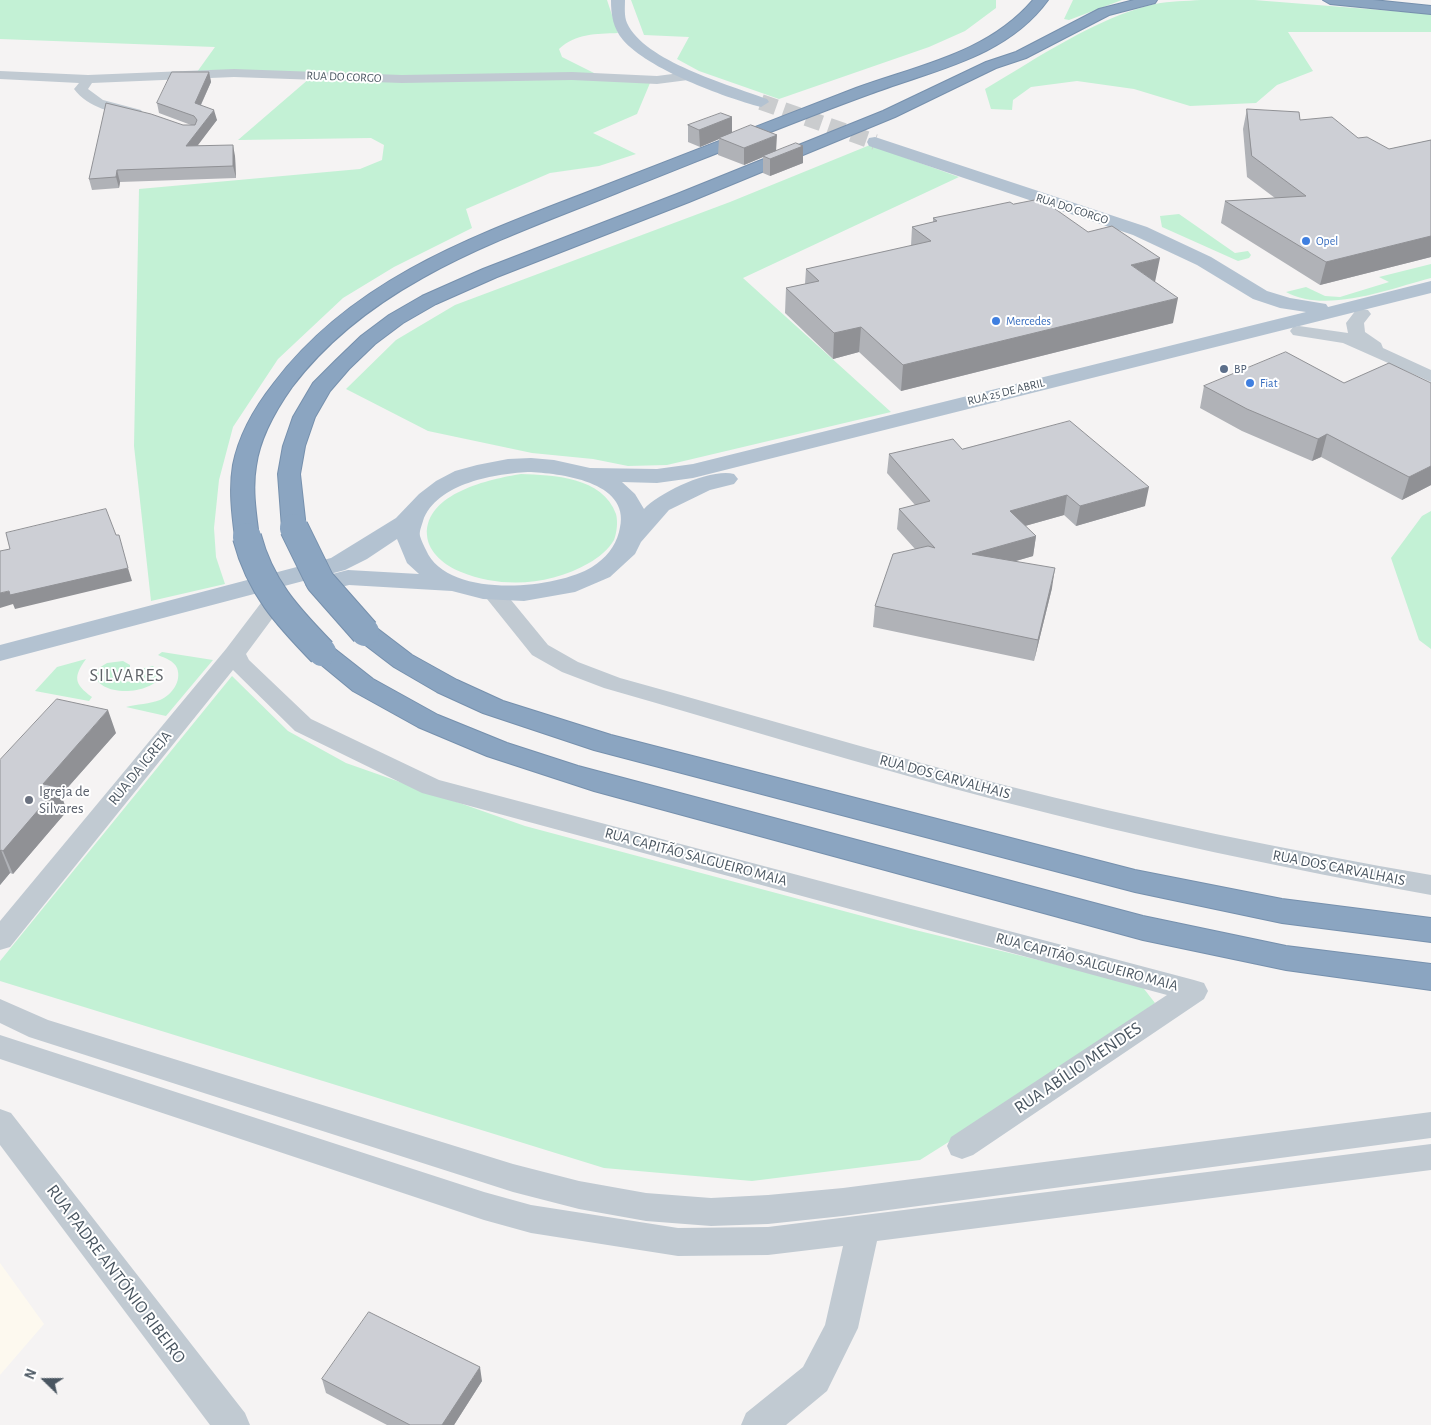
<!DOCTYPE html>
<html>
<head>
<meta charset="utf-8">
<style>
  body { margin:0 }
  #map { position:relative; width:1431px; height:1425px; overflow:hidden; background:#f5f3f3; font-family:"Alegreya Sans",sans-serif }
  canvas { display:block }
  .north { position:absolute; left:20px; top:1355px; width:50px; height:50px; -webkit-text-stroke:4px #fff; paint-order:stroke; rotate:292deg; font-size:14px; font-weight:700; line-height:20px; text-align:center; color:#4a5661 }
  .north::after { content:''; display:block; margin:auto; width:18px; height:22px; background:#4a5661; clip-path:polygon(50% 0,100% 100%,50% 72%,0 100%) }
</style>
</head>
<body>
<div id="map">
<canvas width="1431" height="1425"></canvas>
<div class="north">N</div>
</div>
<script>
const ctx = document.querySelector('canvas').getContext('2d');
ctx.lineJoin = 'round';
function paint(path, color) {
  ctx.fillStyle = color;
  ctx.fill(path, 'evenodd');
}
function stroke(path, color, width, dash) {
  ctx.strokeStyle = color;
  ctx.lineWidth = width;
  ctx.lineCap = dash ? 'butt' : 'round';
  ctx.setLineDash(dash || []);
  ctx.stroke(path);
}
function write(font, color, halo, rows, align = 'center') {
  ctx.font = font + ' "Alegreya Sans",sans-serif';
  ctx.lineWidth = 4;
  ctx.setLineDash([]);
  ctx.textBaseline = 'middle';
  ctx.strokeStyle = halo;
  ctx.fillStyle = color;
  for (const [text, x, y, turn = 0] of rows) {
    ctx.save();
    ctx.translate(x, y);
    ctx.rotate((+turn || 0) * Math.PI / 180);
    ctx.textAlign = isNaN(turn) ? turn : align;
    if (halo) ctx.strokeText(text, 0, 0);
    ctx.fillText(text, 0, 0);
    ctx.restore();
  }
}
const commercial = new Path2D(`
  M0 1263 44 1324 0 1375Z`);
const green = new Path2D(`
  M0 0H607L618 33C596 34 576 33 559 49L562 57 594 73 445 77 197 72 215 47 0 39Z
  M631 0H996V8L965 31 929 47 779 99 699 71 677 59 689 37 644 35Z
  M1073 0H1122L1069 20 1064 19Z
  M1201 0H1254L1431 14V32H1288L1313 71 1277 85 1256 103 1190 106 1134 89 1077 81 1031 87 1013 100 1012 110 991 109 985 89C1036 59 1097 17 1155 4 1170 1 1186 1 1201 0Z
  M310 78H592L650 83 637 114 593 133 636 154 599 166 550 173 466 209 472 228 394 267 343 298 278 359 233 427 219 480 214 528 216 557 225 584 151 601 134 446 139 189 360 169 382 160 384 145 371 138 238 140Z
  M870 145 959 177 743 278 891 412 667 465 628 466 593 459 532 453 428 431 346 389 396 340 455 305 730 202Z
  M1179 214 1235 253 1248 251 1251 255 1249 258 1238 261 1162 227 1160 216Z
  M1431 264V278C1389 289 1326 314 1286 292L1306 287 1325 296 1340 297 1389 282 1379 277Z
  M521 474C553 475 603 477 616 514 618 522 617 532 614 540 609 549 598 558 589 563 551 585 503 589 461 572 446 566 428 553 427 535 425 493 490 479 521 474Z
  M1431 511V649L1419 640 1391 558 1422 516Z
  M162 652 213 660 166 716 126 707C137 704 150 704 160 700 172 695 182 681 177 668 174 661 165 658 158 655Z
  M86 659C73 677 74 684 92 697L89 701 35 691 57 667Z
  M123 661 130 665V669L116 673 119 681 136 682 142 677 137 670 153 666 162 675C151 696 95 698 94 671L107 663Z
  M232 676 288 731 346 763 525 826 911 929 1141 985 1155 1003 1082 1058 920 1160 752 1181 604 1168 0 981V961Z`);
const primaryTunnel = new Path2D(`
  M761 102 875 142`);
const minor = new Path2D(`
  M234 69 402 75 572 72 657 76 688 72 695 76 688 80 657 84 572 80 402 83 234 77 92 83 88 89 103 100 141 110 143 113 136 117C113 112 89 109 74 89L79 83 0 79V71L88 75Z
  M1362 309 1368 310 1371 314 1364 323 1365 332 1381 343 1383 348 1431 370V382L1343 343 1299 336 1293 335 1290 331 1293 327 1299 326 1348 333 1346 323 1356 310Z
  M494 587 502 589 548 645 578 662 620 678C747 713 873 751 1000 784 1142 820 1286 850 1431 875V895C1286 869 1142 838 1000 801 867 766 736 726 604 688L562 672 532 655 483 594 486 589Z
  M278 589 286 591 289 596 246 654 249 660 311 719 439 780 1194 980 1204 983 1208 991 1204 999 973 1155 962 1159 951 1155 947 1146 951 1137 1167 995 422 793 295 731 233 670 10 947 0 950V921L226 649 270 591Z
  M0 999 48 1020 513 1164 579 1181 646 1193 711 1198 768 1195 843 1188 1431 1112V1138L843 1216 768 1224 711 1226 646 1221 579 1209 513 1192 29 1037 0 1023Z
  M0 1035 484 1192 531 1205 678 1228 768 1227 1431 1144V1170L877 1241 858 1328 827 1391 786 1425H741L746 1413 803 1367 825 1325 843 1246 768 1255 678 1256 531 1233 484 1220 0 1059Z
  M0 1109 11 1113 245 1413 250 1425H210L0 1145Z`);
const primary = new Path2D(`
  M611 0H625C625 7 624 16 627 23 644 61 729 85 767 99L769 102 761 107C723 97 648 69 623 40 613 28 611 15 611 0Z
  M875 137 1147 227 1211 257 1267 291 1290 298 1326 304 1328 307 1431 281V293L693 478 657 483 622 482 635 494 644 509C660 492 711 468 734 474L738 479 734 484 710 490 669 510 641 542 635 554 610 577 575 592 524 601 483 599 452 591 349 585 318 593 309 590 305 585 309 580 348 570 419 574 407 563 397 539 367 559 345 570 0 661V645L331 558 396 518 419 494 436 481 455 471 477 465 508 459 531 458 554 460 590 468 657 469 693 464 1306 312 1280 308 1253 299 1197 265 1133 235 869 146 867 142 869 138ZM531 472C565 474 634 483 619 532 615 547 606 558 592 567 554 590 447 599 426 550 424 546 421 540 420 536 419 531 422 525 423 521 436 483 497 473 531 472Z`);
const motorway = new Path2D(`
  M1033 0H1048C1006 58 933 70 870 94 785 125 701 160 617 193 500 240 371 282 292 387 275 411 260 437 256 466 252 489 256 514 259 537L256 542 247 544 238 542 235 537C232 514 229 489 233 465 239 434 255 407 274 383 357 274 483 233 606 185 689 153 772 120 856 88 919 65 988 53 1033 0Z
  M1134 0H1157L1155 3 1109 15 1026 58 996 68 895 117 689 202 497 277 436 304 403 323 375 344 349 369 330 391 315 417 305 446 300 474 306 528 302 533 294 535 286 533 282 528 278 474 283 446 293 417 313 383 335 361 361 336 389 315 422 296 483 269 677 194 883 111 986 62 1016 52 1099 9Z
  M1323 0H1373L1431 6V14L1330 4Z
  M365 624 374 626 412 655 457 680 503 701 611 735 1135 870 1282 899 1431 918V942L1282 923 1135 892 594 750 483 713 437 692 394 667 356 638 352 632 356 626Z
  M322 644 331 646 373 679 438 715 507 743 578 766 1143 916 1286 946 1431 964V990L1286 970 1143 940 594 791 487 756 418 727 353 691 313 658 309 652 313 646Z`);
const motorwayBridge = new Path2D(`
  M294 528 320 581 365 632
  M247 537C260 587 287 616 322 652`);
const wall = new Path2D(`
  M209 72 211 82 201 105 217 120 197 145 235 156 236 178 120 182 119 188 92 190 89 179 183 125H191L159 113 157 103Z
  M1247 109 1300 120 1358 138 1389 149 1431 140V257L1320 285 1221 223 1225 201 1275 198 1247 177 1243 129Z
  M732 117V132L776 151 803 146V163L770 176 763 173V157L744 165 718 155 719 139 700 147 688 142V125Z
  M1013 204 1155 282 1173 323 901 391 859 352 833 359 785 313 786 288 805 284 806 269 911 246 912 227 933 222V218Z
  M1344 383H1431V485L1402 500 1321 457 1312 461 1242 431 1200 408 1204 386Z
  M962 449 1145 506 1076 526 1064 515 1025 526 1036 536 1033 556 1016 561 1052 588 1034 661 873 627 875 606 915 549 897 529 899 509 915 505 887 473 889 454Z
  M116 733 61 795 67 811 13 874 10 873 0 885V760Z
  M322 1379 482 1381 454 1425H387L326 1393Z`);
const shadedWall = new Path2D(`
  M209 72 211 82 197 113 195 103Z
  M214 110 217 120 189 157 186 146Z
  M732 117V134L719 138V139L700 147 699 130Z
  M777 135 776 152 763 156V157L744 165V148Z
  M233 145 235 156 236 178 233 166Z
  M803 146V163L770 176V159Z
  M117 170 120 182 119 188 116 177Z
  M1431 236V257L1320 285 1326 262Z
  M1160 258 1155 282 1131 265Z
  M1178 298 1173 323 901 391 903 365Z
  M861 327 859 352 833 359 834 333Z
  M1327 434 1321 457 1312 461 1318 439Z
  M1431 466V485L1402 500 1409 477Z
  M1149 487 1145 506 1076 526 1080 506Z
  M1067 495 1064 515 1007 531 1010 511Z
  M1036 536 1033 556 970 574 972 554Z
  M128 568 132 581 15 609 13 604 0 608V593Z
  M1055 568 1052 588 1034 661 1038 640Z
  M108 710 116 733 61 795 67 811 13 874 3 851 43 784Z
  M1 850 10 873 0 885V851Z
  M480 1367 482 1381 454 1425H442Z`);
const building = new Path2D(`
  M172 72H209L195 103 214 110 186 146 233 145V166L117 170 116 177 89 179 106 103 151 114 183 125H195L197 120 194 116 157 103Z
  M1247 109 1299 112 1300 120 1332 117 1358 138 1367 137 1389 149 1431 140V236L1326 262 1225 201 1306 196 1252 156Z
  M721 113 732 117 699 130 688 125Z
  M751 125 777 135 744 148 719 138Z
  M796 143 803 146 770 159 763 156Z
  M1041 199 1088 232 1112 226 1160 258 1131 265 1178 298 903 365 861 327 834 333 786 288 819 281 806 269 931 241 912 227 937 221 933 218 1010 202 1013 204Z
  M1286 352 1344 383 1389 363 1431 383V466L1409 477 1327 434 1318 439 1247 409 1204 386Z
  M1070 421 1149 487 1080 506 1067 495 1010 511 1036 536 972 554 1055 568 1038 640 875 606 893 554 928 546 935 548 899 509 930 501 889 454 953 439 962 449Z
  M106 509 116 535H119L128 568 10 595 9 591 0 593V551L10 549 6 533Z
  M57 699 108 710 43 784 58 787 3 851 1 850 0 851V760Z
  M369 1312 480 1367 442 1425H410L322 1379Z`);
const markers = [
  [1306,241,5,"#3f7fe0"],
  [996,321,5,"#3f7fe0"],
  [1224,369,5,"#5c6f8a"],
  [1250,383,5,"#3f7fe0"],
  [29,800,5,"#6b7280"]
];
const farStreetnames = [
  ["RUA DO CORGO",344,77,2],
  ["RUA DO CORGO",1072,209,18],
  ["RUA 25 DE ABRIL",1006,392,-14]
];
const farShopnames = [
  ["Opel",1316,241],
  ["Mercedes",1006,321],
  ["Fiat",1260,383]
];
const farServicenames = [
  ["BP",1234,369]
];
const streetNames = [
  ["RUA DA IGREJA",140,768,-51],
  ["RUA DOS CARVALHAIS",945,777,15],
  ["RUA CAPITÃO SALGUEIRO MAIA",696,857,15],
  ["RUA DOS CARVALHAIS",1339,868,11],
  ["RUA CAPITÃO SALGUEIRO MAIA",1087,962,15]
];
const worshipNames = [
  ["Igreja de",39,791],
  ["Silvares",39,808]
];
const quarterNames = [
  ["SILVARES",127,676]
];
const nearStreetnames = [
  ["RUA ABÍLIO MENDES",1078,1068,-34],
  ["RUA PADRE ANTÓNIO RIBEIRO",116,1274,53]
];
paint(commercial, '#fdf9ef');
paint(green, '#c3f1d5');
stroke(primaryTunnel, '#caccce', 16, [16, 8]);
stroke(motorway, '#7690ad', 2);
paint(minor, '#c1cad2');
paint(primary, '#b3c2d1');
paint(motorway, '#8ba5c1');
stroke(motorwayBridge, '#7690ad', 30, []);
stroke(motorwayBridge, '#8ba5c1', 28);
paint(wall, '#b0b2b7');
paint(shadedWall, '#909195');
paint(building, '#cdcfd5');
stroke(building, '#909195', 1);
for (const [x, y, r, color] of markers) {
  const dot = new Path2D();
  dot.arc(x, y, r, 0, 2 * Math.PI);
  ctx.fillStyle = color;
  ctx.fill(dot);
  stroke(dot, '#fff', 2);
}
write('12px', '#4a5661', '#fff', farStreetnames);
write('12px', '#366cbe', '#fff', farShopnames, 'left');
write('12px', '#4e5e75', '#fff', farServicenames, 'left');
write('15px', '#4a5661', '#fff', streetNames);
write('15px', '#5b616d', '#fff', worshipNames, 'left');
ctx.letterSpacing = '1px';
write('18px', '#5f6368', '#fff', quarterNames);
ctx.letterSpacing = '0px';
write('18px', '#4a5661', '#fff', nearStreetnames);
</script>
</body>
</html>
